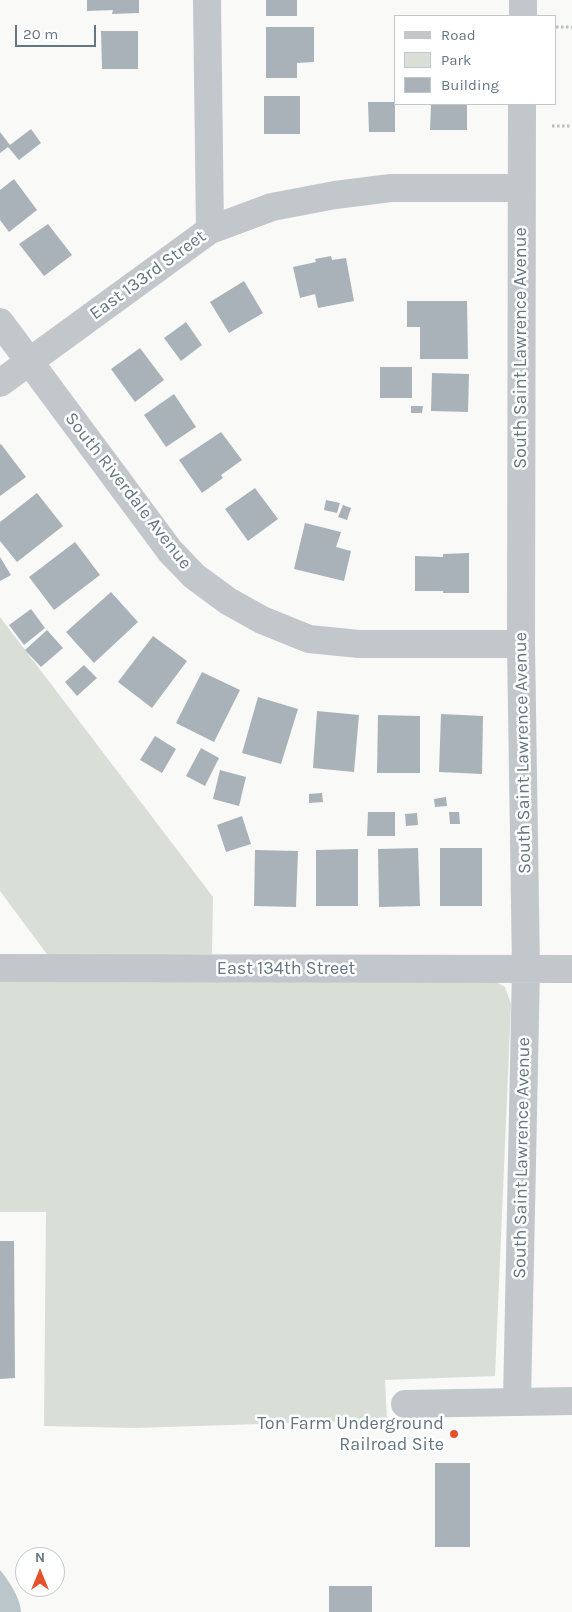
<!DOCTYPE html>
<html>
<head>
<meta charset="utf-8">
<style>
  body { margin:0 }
  #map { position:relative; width:572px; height:1612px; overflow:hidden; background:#f9f9f7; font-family:Karla,sans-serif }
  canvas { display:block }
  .legend { position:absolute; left:394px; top:15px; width:162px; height:90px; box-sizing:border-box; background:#fff; border:1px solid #c1c8cd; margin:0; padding:6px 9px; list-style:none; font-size:15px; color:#647682 }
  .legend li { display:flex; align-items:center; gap:10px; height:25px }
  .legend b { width:25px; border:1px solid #c1c8cd }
  .north { position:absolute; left:15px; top:1547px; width:50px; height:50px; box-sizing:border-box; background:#fff; border:1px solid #c1c8cd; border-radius:50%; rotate:0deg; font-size:14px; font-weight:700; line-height:20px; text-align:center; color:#647682 }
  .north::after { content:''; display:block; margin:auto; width:18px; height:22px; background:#e4522c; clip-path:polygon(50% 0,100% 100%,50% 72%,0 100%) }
  .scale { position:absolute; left:15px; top:25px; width:81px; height:22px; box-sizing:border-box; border:2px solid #647682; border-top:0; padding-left:6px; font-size:15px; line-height:18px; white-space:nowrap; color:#647682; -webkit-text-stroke:4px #fff; paint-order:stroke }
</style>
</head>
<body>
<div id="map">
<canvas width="572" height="1612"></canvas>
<ul class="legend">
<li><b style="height:6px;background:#c2c7cb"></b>Road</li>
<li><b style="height:14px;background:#d9ded6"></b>Park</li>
<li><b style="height:14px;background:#a9b2b8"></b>Building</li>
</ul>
<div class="north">N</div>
<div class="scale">20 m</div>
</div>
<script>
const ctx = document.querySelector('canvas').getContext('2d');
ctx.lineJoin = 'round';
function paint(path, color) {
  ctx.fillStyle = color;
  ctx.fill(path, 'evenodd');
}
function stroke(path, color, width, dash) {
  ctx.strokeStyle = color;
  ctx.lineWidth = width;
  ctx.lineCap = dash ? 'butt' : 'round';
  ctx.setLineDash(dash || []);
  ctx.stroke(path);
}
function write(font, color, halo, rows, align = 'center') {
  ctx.font = font + ' Karla,sans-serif';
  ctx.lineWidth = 5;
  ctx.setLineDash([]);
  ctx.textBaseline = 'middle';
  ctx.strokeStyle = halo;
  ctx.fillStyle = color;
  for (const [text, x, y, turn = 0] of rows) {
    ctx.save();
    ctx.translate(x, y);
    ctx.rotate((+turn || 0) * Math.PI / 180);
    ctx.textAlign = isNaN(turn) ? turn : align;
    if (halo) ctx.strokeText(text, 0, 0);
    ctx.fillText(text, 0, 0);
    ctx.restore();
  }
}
const green = new Path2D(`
  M0 617 213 897 212 954 49 957 0 891Z
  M0 976 490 978 505 987 511 1004 495 1376 385 1380 387 1420 134 1428 44 1426 46 1212H0Z`);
const water = new Path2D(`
  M0 1570C9 1581 20 1597 21 1612H0Z`);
const building = new Path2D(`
  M87 0H139V13L112 14 113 10 87 11Z
  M266 0H297V16H266Z
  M266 27H314V62L297 63V78H266Z
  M101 31H138V69H102Z
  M264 96H300V134H264Z
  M368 102H395V132H369Z
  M431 104H467V130H430Z
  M31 129 41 143 19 160 8 147 0 153V132L10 145Z
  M14 179 37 210 9 232 0 220V190Z
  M48 224 72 255 44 276 19 244Z
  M331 256 332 260 346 258 354 301 318 308 315 294 300 298 293 267 316 262 315 259Z
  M244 281 263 313 229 333 210 302Z
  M407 301H467L468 359H420V327H407Z
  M186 322 202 345 181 361 164 338Z
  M140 348 164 380 135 402 111 369Z
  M380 367H412V398H380Z
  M432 373 469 374 468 412 431 411Z
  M174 394 196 427 166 447 144 415Z
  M411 406H423L422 413H411Z
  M221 432 242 460 221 475 223 478 202 493 179 460Z
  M1 444 26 477 0 496V445Z
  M255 488 278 519 248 541 225 509Z
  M37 493 63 526 17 562 0 541V522Z
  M326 500 340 503 337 513 324 510Z
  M343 505 351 508 347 520 338 517Z
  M305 523 341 532 336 547 351 551 344 581 294 569Z
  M75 542 100 575 54 610 29 577Z
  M469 553V593H443V591H415V556L443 557V554Z
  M0 557 11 575 0 581Z
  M111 592 138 622 94 663 66 632Z
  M31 609 45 628 24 645 9 625Z
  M47 630 63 648 41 667 25 650Z
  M153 636 187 661 152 708 118 682Z
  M84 665 97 678 77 696 65 682Z
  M202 672 240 690 214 742 176 723Z
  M258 697 298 709 281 764 242 753Z
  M317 711 359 715 354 772 313 768Z
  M441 714 483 716 482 774 439 772Z
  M378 715 420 716V773H377Z
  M155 736 176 749 162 773 140 760Z
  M201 748 219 758 205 786 186 776Z
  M220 770 246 777 239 806 213 799Z
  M322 793 323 802 309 803V794Z
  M446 797 447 806 435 807 434 799Z
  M368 812H395V836H367Z
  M449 812H459L460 824H450Z
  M417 813 418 825 406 826 405 814Z
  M242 816 251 844 226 852 217 825Z
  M418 848 420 906 379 907 378 849Z
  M440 848H482V906H440Z
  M358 849V906H316V850Z
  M255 850 298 851 296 907 254 906Z
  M0 1241H14L15 1378 0 1379Z
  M435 1463H470V1547H435Z
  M329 1586H372V1612H329Z`);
const path = new Path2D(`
  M556 27H572
  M552 126H572`);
const minor = new Path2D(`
  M207 0 210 230
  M523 16V0
  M0 322 170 551 194 576 228 601 262 620 309 639 359 644H521
  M0 383 210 230 272 207 335 195 391 188H521
  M0 968 572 969
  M517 1401 526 969 521 644 522 104
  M405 1404 572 1401`);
const markers = [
  [454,1434,5,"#e4522c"]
];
const streetNames = [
  ["East 133rd Street",148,275,-36],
  ["South Saint Lawrence Avenue",521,348,-90],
  ["South Riverdale Avenue",128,491,52],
  ["South Saint Lawrence Avenue",523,753,-91],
  ["East 134th Street",286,969],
  ["South Saint Lawrence Avenue",522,1158,-89]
];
const poiNames = [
  ["Ton Farm Underground",444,1424],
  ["Railroad Site",444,1445]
];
paint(green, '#d9ded6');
paint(water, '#bac6ca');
paint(building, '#a9b2b8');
stroke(path, '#babec1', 3, [2.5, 2.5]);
stroke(minor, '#c2c7cb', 28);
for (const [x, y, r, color] of markers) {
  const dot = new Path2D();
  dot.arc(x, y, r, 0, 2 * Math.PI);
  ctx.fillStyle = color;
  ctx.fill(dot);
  stroke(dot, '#fff', 2);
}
write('18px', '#647682', '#fff', streetNames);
write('18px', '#647682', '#fff', poiNames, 'right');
</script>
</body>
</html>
